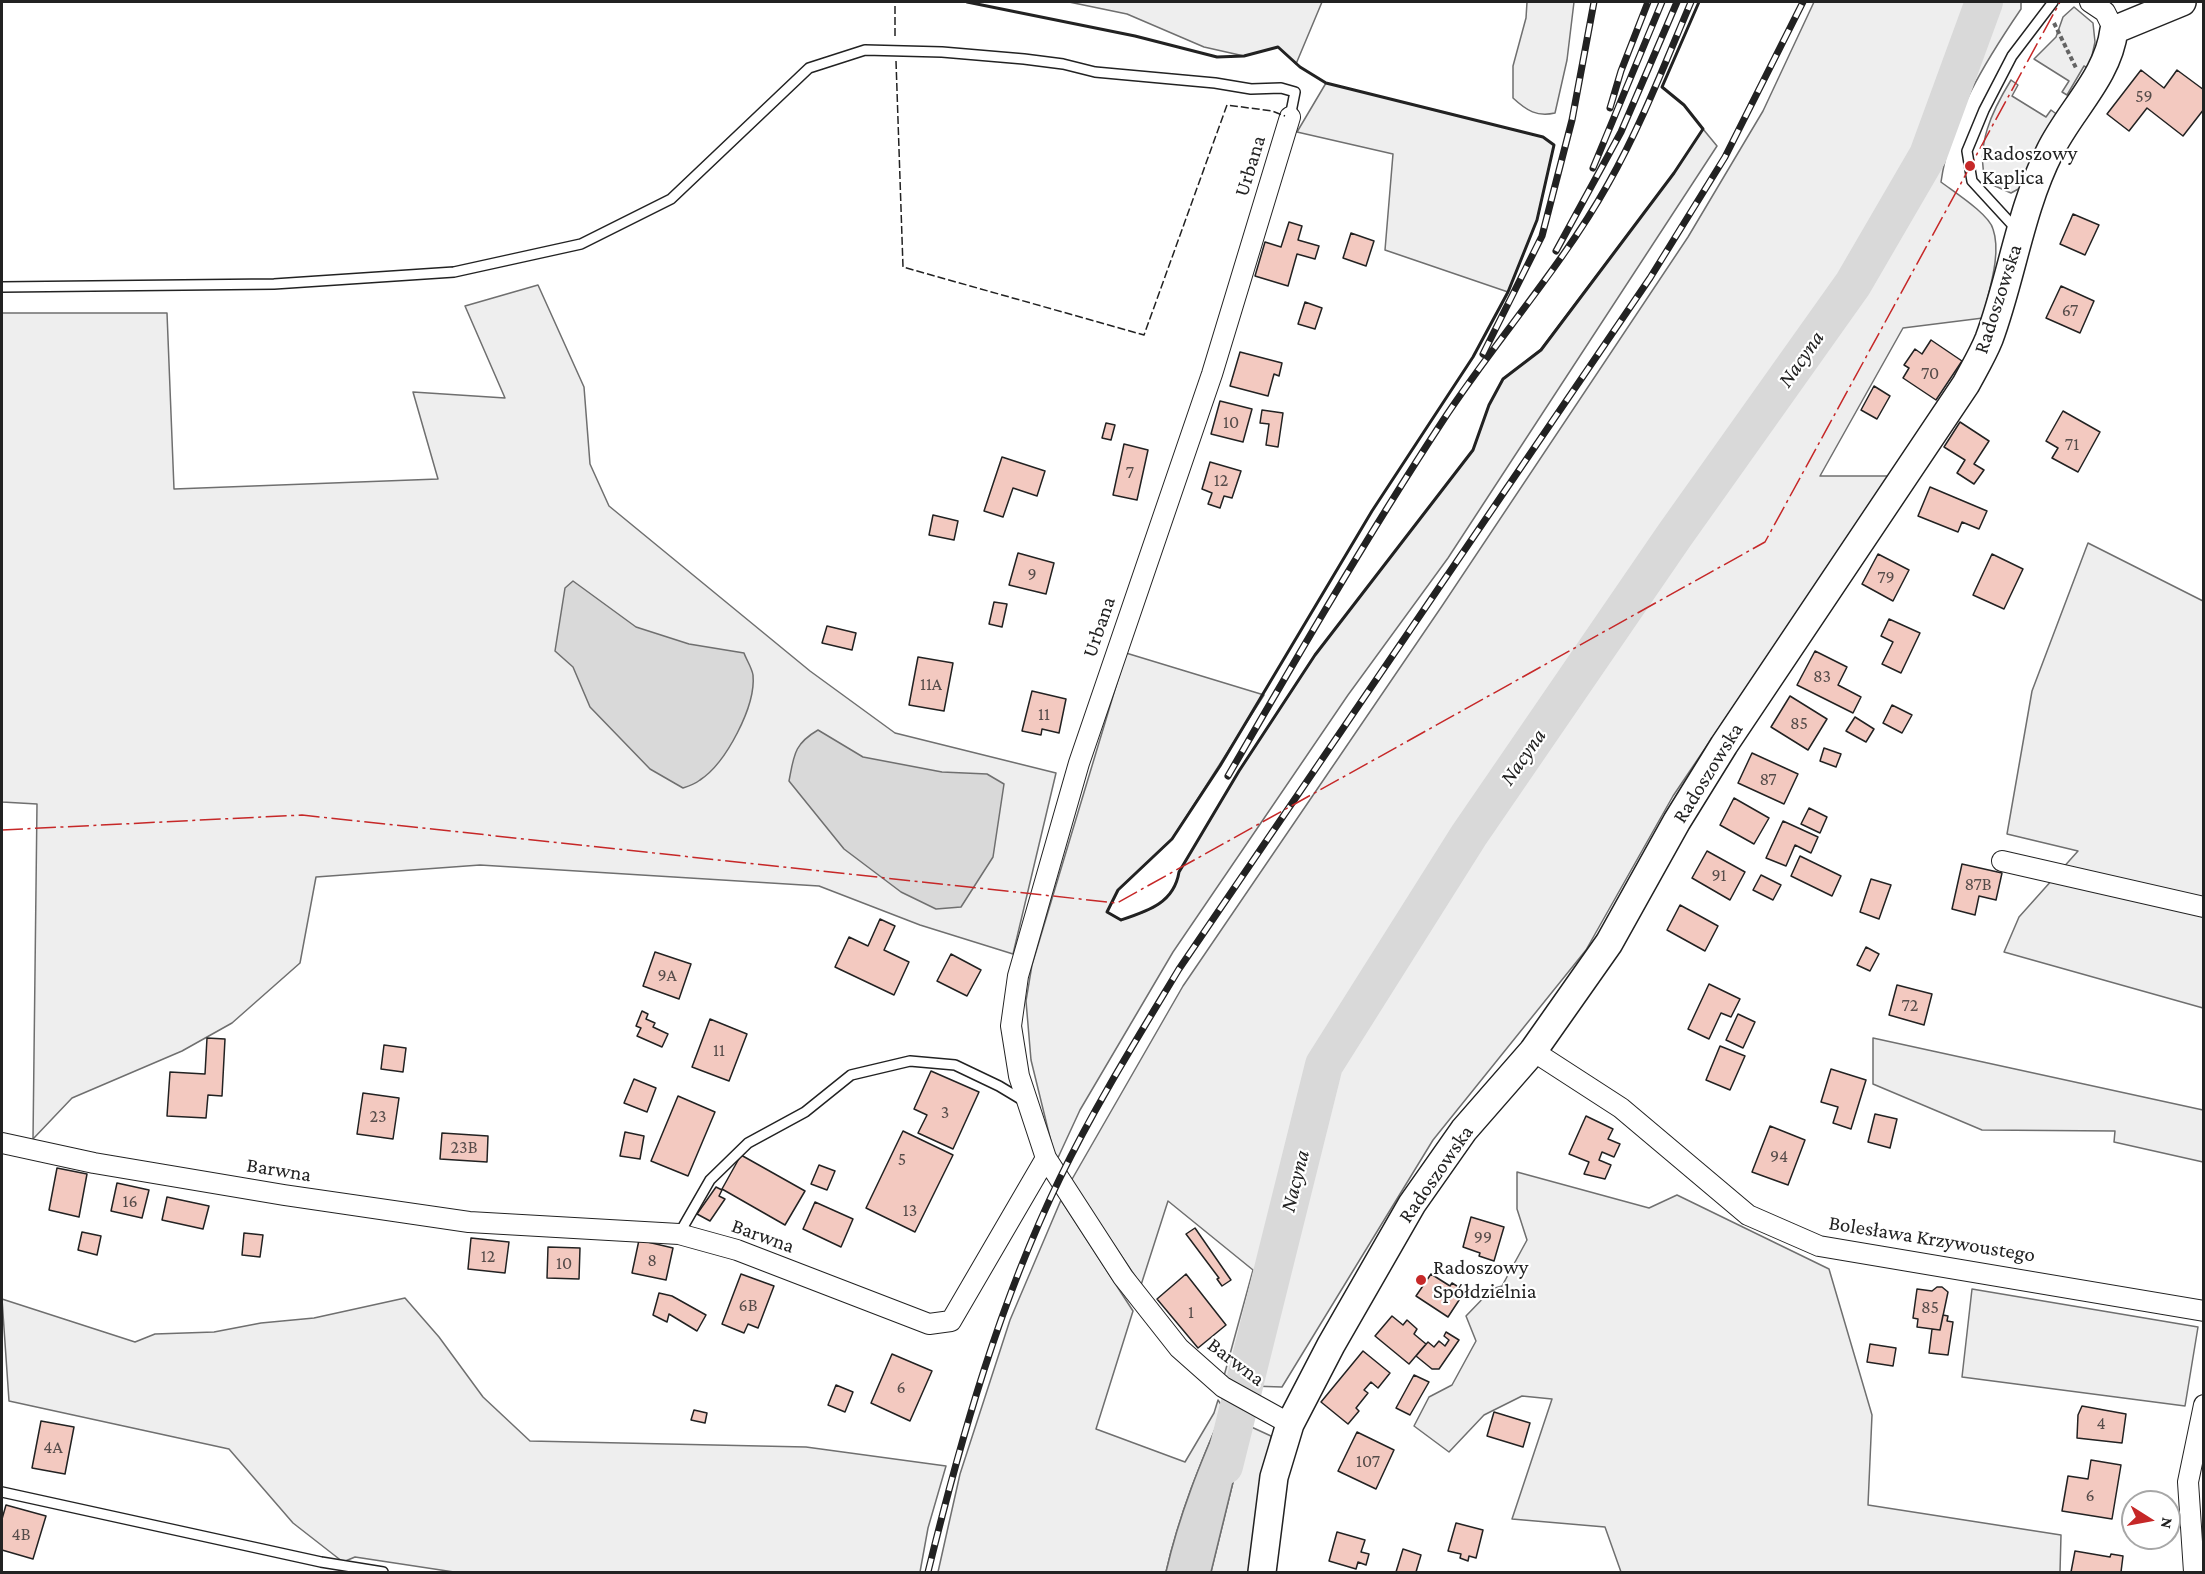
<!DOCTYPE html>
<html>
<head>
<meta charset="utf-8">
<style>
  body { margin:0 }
  #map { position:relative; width:2205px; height:1574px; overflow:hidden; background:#fff; font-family:"Crimson Pro",serif }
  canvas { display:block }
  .frame { position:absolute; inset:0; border:3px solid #222; pointer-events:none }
  .north { position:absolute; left:2121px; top:1490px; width:60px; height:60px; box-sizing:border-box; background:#fff; border:2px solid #a7a7a7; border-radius:50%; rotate:101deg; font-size:16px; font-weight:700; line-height:24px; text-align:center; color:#222 }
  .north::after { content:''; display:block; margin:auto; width:21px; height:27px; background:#c62828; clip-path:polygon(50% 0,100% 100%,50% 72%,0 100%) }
</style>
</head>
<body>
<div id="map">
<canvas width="2205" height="1574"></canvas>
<div class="frame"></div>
<div class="north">N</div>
</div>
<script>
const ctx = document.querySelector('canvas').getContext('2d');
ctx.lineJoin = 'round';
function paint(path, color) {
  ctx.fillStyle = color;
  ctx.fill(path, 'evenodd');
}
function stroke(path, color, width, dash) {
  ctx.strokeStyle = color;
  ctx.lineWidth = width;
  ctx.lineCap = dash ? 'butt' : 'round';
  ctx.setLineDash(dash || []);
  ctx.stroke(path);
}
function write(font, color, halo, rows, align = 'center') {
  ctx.font = font + ' "Crimson Pro",serif';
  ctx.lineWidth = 4.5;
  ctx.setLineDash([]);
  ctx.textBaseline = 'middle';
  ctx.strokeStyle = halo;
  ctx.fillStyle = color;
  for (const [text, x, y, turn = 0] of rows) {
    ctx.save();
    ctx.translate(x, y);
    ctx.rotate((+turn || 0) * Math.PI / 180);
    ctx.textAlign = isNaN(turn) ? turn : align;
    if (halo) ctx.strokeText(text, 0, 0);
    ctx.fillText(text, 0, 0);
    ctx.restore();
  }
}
const green = new Path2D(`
  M1069 2H1322L1296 64 1278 47 1244 56 1204 47 1127 14Z
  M1527 2H1574L1567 60 1555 113C1537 117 1527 111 1513 98V66L1526 18Z
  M1814 2H1978L1923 153 1710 476 1460 834 1319 1061 1241 1379 1224 1376 1253 1270 1168 1201 1141 1285 1071 1181 1183 986 1442 606 1688 237 1763 111Z
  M1991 2H2021V9C1985 62 1950 118 1941 182 1954 192 1989 214 1993 229 2002 255 1988 292 1983 318L1903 328 1820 476H1889L1673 796 1586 950 1433 1140 1282 1387 1251 1386 1332 1068 1473 840 1856 296 1930 158Z
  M2074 7 2093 23 2095 42 2089 69 2084 66 2067 95 2062 92 2069 81 2034 59 2056 37 2063 17Z
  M2011 80 2018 85 2012 96 2046 117 2051 110 2059 116 2022 187 2011 193 1986 182C1975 146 1992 111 2011 80Z
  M1326 83 1543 137 1554 145 1537 220 1508 292 1385 250 1393 154 1297 132Z
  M1703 129 1717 146 1448 558 1348 695 1173 952 1080 1110 1056 1162 1031 1060 1026 1001 1032 965 1126 653 1264 695 1172 839 1118 890 1107 912 1121 920C1148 911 1174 904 1179 872L1239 771 1315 655 1473 450 1489 405 1503 379 1541 349 1674 173Z
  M538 285 584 387 590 464 609 506 810 671 895 733 1056 773 1013 954 920 925 819 886 480 865 316 877 300 963 232 1023 182 1051 72 1098 33 1139 37 804 2 802V313H167L174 489 438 479 413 392 505 398 465 306Z
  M2088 543 2203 601V1008L2004 952 2019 917 2078 851 2007 834 2032 691Z
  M1873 1038 2203 1110V1162L2114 1142 2115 1131 1982 1130 1873 1084Z
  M1517 1172 1649 1208 1677 1195 1829 1269 1872 1415 1868 1505 2061 1535 2060 1572H1621L1605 1527 1512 1519 1552 1399 1522 1396 1484 1415 1449 1452 1414 1426 1429 1397 1452 1385 1476 1341 1466 1316 1492 1289 1502 1286 1527 1240 1517 1209Z
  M1061 1200 1133 1311 1096 1429 1185 1462 1214 1413 1218 1400 1224 1409C1200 1463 1179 1515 1166 1572H938L960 1474 1010 1320Z
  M1972 1289 2198 1327 2185 1406 1962 1377Z
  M405 1298 439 1337 483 1397 530 1441 806 1447 946 1466 928 1528 920 1572H454L355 1557 343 1562 293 1523 229 1449 9 1401 2 1299 135 1342 155 1334 214 1332 261 1323 314 1318Z
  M1247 1425 1271 1436 1251 1572H1211Z`);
const water = new Path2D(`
  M573 581 636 627 689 644 744 653C746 659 752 668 753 675 756 706 726 763 700 780 695 784 689 786 683 788L650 769 590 707 573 667 555 651 565 588Z
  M818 730 863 757 942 772 987 774 1004 784 993 857 961 907 936 909 901 892 844 849 789 781C794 755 794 744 818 730Z
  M1224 1409 1247 1425 1211 1572H1166C1179 1515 1200 1463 1224 1409Z`);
const river = new Path2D(`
  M1224 1466 1324 1065 1469 835 1674 536 1853 284 1928 155 1984 2`);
const building = new Path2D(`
  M2141 70 2164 88 2177 70 2204 90V109L2183 136 2147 108 2129 131 2107 114Z
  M2073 214 2099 225 2085 255 2060 244Z
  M1289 222 1302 226 1298 240 1319 246 1315 259 1297 254 1288 286 1255 276 1265 242 1281 247Z
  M1351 233 1374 241 1366 266 1343 258Z
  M2061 286 2094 301 2080 333 2046 318Z
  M1305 302 1322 308 1315 329 1298 324Z
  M1931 340 1962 361 1936 400 1903 378 1909 368 1904 365 1915 349 1922 354Z
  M1240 352 1282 363 1279 376 1274 374 1268 396 1230 386Z
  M1874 386 1890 396 1877 419 1861 410Z
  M1220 401 1252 409 1243 442 1211 434Z
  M1262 410 1283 413 1278 447 1266 445 1269 424 1260 423Z
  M2063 411 2100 432 2078 472 2052 458 2058 448 2046 441Z
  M1960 422 1989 441 1974 464 1984 470 1974 484 1957 473 1965 460 1944 447Z
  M1106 423 1115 425 1111 440 1102 438Z
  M1124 444 1148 450 1137 500 1113 495Z
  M1002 457 1045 471 1037 496 1013 488 1003 517 984 511Z
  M1210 462 1241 471 1232 498 1224 496 1220 508 1208 504 1212 493 1202 489Z
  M1930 487 1987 511 1979 529 1962 522 1958 532 1918 516Z
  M933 515 958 521 954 540 929 535Z
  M1018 553 1054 563 1046 594 1009 585Z
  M1878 554 1909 570 1893 601 1862 584Z
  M1992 554 2023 569 2004 609 1973 595Z
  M994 602 1007 604 1002 627 989 624Z
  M1889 619 1920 633 1901 673 1882 664 1893 642 1881 636Z
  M827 626 856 633 852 650 822 643Z
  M1815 651 1847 667 1838 685 1861 697 1853 713 1797 685Z
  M918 657 953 663 944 711 909 705Z
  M1032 691 1066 699 1059 733 1042 729 1041 735 1022 731Z
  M1790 696 1827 719 1808 750 1771 727Z
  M1892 705 1912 715 1902 733 1883 723Z
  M1855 717 1874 729 1866 742 1846 731Z
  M1824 748 1841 754 1836 767 1820 761Z
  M1752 753 1798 774 1784 804 1738 783Z
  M1734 798 1769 818 1754 844 1720 825Z
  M1809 808 1827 817 1820 833 1801 824Z
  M1783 821 1818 837 1811 853 1795 845 1786 866 1766 858Z
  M1707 851 1745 872 1730 900 1692 878Z
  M1800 856 1841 876 1832 896 1791 876Z
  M1962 864 2002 873 1996 900 1979 896 1975 915 1952 909Z
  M1761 875 1781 885 1773 900 1753 890Z
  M1871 879 1891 885 1879 919 1860 912Z
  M1680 905 1718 926 1705 951 1667 930Z
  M880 919 895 926 884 950 909 962 894 995 835 967 849 937 868 946Z
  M1866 947 1879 954 1870 971 1857 965Z
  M655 952 691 964 679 999 643 986Z
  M951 954 981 970 967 996 937 981Z
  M1709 984 1740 999 1731 1017 1721 1013 1709 1039 1688 1029Z
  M1897 985 1932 994 1924 1025 1889 1015Z
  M642 1011 648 1014 646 1019 655 1023 653 1027 668 1034 662 1047 637 1036 641 1028 636 1026Z
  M1738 1014 1755 1022 1743 1048 1726 1040Z
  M710 1019 747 1034 729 1081 692 1067Z
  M207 1038 225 1039 222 1096 208 1095 206 1118 167 1116 170 1072 205 1074Z
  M384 1045 406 1048 403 1072 381 1069Z
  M1720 1046 1745 1056 1730 1090 1706 1080Z
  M1831 1069 1866 1080 1851 1129 1833 1123 1838 1107 1821 1102Z
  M931 1071 979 1092 953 1149 918 1133 927 1115 914 1109Z
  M634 1079 656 1088 647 1112 624 1103Z
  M363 1093 399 1098 393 1139 357 1134Z
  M678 1096 715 1112 688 1176 651 1161Z
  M1875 1114 1897 1119 1890 1148 1868 1142Z
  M1586 1116 1613 1129 1608 1139 1620 1144 1614 1157 1602 1152 1599 1160 1611 1165 1605 1179 1584 1174 1589 1162 1569 1154Z
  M1770 1126 1805 1140 1788 1185 1752 1172Z
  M903 1131 953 1155 915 1232 866 1208Z
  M625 1132 644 1136 640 1159 620 1156Z
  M442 1133 488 1136 487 1162 440 1159Z
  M741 1155 805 1191 785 1225 722 1189Z
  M819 1165 835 1171 827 1190 811 1184Z
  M57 1168 87 1174 79 1217 49 1210Z
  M117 1183 149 1190 142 1218 111 1211Z
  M716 1187 722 1190 719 1196 725 1199 710 1221 697 1214Z
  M167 1197 209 1206 203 1229 162 1220Z
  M815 1202 853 1219 841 1247 803 1229Z
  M1471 1217 1504 1227 1494 1261 1479 1256 1480 1253 1463 1247Z
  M1195 1228 1231 1280 1222 1286 1217 1279 1219 1278 1186 1234Z
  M82 1232 101 1236 97 1255 78 1250Z
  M244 1233 263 1235 260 1257 242 1255Z
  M471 1238 509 1242 505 1273 468 1269Z
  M639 1240 673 1248 666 1280 632 1273Z
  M548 1247 580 1248 579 1279 547 1278Z
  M741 1274 774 1286 758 1328 748 1324 744 1333 722 1324Z
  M1186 1274 1226 1325 1198 1348 1157 1299Z
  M1431 1274 1450 1286 1452 1283 1465 1291 1448 1317 1416 1296Z
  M1937 1287H1942L1948 1292 1940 1330 1917 1327 1918 1319 1913 1318 1917 1289 1932 1291Z
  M659 1293 672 1296 706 1315 697 1331 669 1314 667 1322 653 1315Z
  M1943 1315 1948 1316 1947 1321 1953 1322 1948 1355 1929 1353 1932 1329 1940 1330Z
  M1392 1316 1403 1325 1407 1320 1417 1329 1414 1334 1426 1344 1409 1364 1375 1336Z
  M1446 1332 1459 1340 1439 1369H1432L1416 1356 1428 1342 1434 1347 1439 1341 1445 1346 1449 1340 1444 1336Z
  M1870 1344 1896 1348 1893 1366 1867 1362Z
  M1363 1351 1390 1373 1378 1388 1371 1382 1364 1390 1368 1393 1356 1408 1359 1411 1348 1424 1321 1402Z
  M892 1354 932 1371 910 1421 871 1403Z
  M1414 1375 1429 1382 1410 1415 1396 1408Z
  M836 1385 853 1392 845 1412 828 1405Z
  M2082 1406 2126 1414 2122 1443 2077 1438 2078 1415Z
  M694 1410 707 1413 705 1423 691 1420Z
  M1494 1412 1530 1423 1523 1447 1487 1436Z
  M41 1421 74 1427 65 1474 32 1468Z
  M1357 1432 1394 1450 1376 1489 1338 1471Z
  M2091 1460 2121 1465 2112 1519 2062 1511 2068 1476 2088 1479Z
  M6 1505 46 1516 33 1559 2 1550V1519Z
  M1456 1523 1483 1530 1476 1558 1469 1556 1468 1561 1460 1558 1461 1554 1448 1551Z
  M1337 1532 1365 1540 1361 1552 1369 1554 1366 1565 1358 1562 1356 1569 1329 1561Z
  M1403 1549 1421 1555 1416 1572H1396Z
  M2075 1551 2110 1557 2111 1554 2123 1556 2121 1572H2071Z`);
const path = new Path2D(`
  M2054 23 2076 68`);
const lane = new Path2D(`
  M2017 230 1972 181 1967 151 1984 110 2012 56 2053 2
  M2 287 274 284 454 272 581 244 671 199 809 68 865 50 942 52 1024 59 1063 64 1095 72 1215 83 1251 89 1281 88 1295 92 1290 117
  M679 1234 710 1180 748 1143 805 1112 851 1075 910 1061 955 1065 999 1086 1024 1101
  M2 1492 321 1562 383 1572`);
const street = new Path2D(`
  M2090 2 2105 12 2114 30
  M2002 861 2204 907
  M1533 1051 1621 1108 1748 1215 1819 1246 2204 1311
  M2 1143 94 1163 284 1195 469 1222 679 1234 737 1250 929 1324 951 1321 1046 1158
  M1290 1424 1223 1387 1179 1348 1123 1277 1046 1158 1019 1076 1011 1026 1018 976 1079 763 1212 374 1290 117
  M2194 1572 2188 1482 2204 1405`);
const secondary = new Path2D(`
  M1262 1572 1274 1477 1290 1424 1331 1345 1412 1204 1464 1130 1533 1051 1609 943 1677 821 1724 745 1966 384C1974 369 1983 354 1989 339 2012 277 2020 210 2050 151 2070 110 2108 77 2114 30L2182 2`);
const rail = new Path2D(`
  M1610 108 1621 71 1648 2
  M1593 168 1662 2
  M1556 251 1621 132 1677 2
  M1483 354 1542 236 1572 120 1594 2
  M1228 776C1297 657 1366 538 1442 422 1495 341 1561 268 1608 184 1641 126 1665 63 1691 2
  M928 1572C961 1438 999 1303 1060 1178 1095 1106 1138 1037 1179 969L1650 278 1725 157 1803 2`);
const fence = new Path2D(`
  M895 36V2
  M896 61 903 267 1144 335 1227 105 1272 111 1285 116`);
const wall = new Path2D(`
  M967 2 1135 36 1217 57 1244 56 1278 47 1300 67 1326 83 1543 137 1554 145 1537 220 1508 292 1473 357 1372 511 1220 766 1172 839 1118 890 1107 912 1121 920C1148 911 1174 903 1179 872L1239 771 1315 655 1473 450 1489 405 1503 379 1541 350 1674 173 1703 129 1684 105 1662 87 1699 2`);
const power = new Path2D(`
  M2 830 302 815 1117 903 1765 542 2060 2`);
const markers = [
  [1970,166,6,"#c62828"],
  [1421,1280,6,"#c62828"]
];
const numberNames = [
  ["59",2144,96],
  ["67",2070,310],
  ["70",1930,373],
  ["10",1231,422],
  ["71",2072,444],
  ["7",1130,472],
  ["12",1221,480],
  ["9",1032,574],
  ["79",1886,577],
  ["83",1822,676],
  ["11A",931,684],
  ["11",1044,714],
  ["85",1799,723],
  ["87",1768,779],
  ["91",1719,875],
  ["87B",1978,884],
  ["9A",667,975],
  ["72",1910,1005],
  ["11",719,1050],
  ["3",945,1112],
  ["23",378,1116],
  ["23B",464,1147],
  ["94",1779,1156],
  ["5",902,1159],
  ["16",130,1201],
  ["13",910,1210],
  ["99",1483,1237],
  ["12",488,1256],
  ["8",652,1260],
  ["10",564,1263],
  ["6B",748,1305],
  ["85",1930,1307],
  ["1",1191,1312],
  ["6",901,1387],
  ["4",2101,1423],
  ["4A",53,1447],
  ["107",1368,1461],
  ["6",2090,1495],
  ["4B",21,1534]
];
const poiNames = [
  ["Radoszowy",1982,154],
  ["Kaplica",1982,178],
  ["Radoszowy",1433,1268],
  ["Spółdzielnia",1433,1292]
];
const streetNames = [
  ["Urbana",1250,166,-73],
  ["Radoszowska",1998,299,-72],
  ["Urbana",1099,627,-71],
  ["Radoszowska",1708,773,-58],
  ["Barwna",279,1170,9],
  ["Radoszowska",1436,1174,-55],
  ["Barwna",763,1236,20],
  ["Bolesława Krzywoustego",1932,1239,9],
  ["Barwna",1236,1362,37]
];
const waterNames = [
  ["Nacyna",1801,359,-55],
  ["Nacyna",1523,757,-55],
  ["Nacyna",1295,1181,-76]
];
paint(green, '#eee');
stroke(green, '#6f6f6f', 1.5);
paint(water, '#d9d9d9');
stroke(water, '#6f6f6f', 1.5);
stroke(river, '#d9d9d9', 38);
paint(building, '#f3c9c0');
stroke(building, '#222', 1.5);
stroke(lane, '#222', 12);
stroke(street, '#222', 22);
stroke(secondary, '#222', 30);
stroke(path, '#646464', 4, [4.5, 3]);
stroke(lane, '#fff', 9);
stroke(street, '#fff', 20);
stroke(secondary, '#fff', 27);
stroke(rail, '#222', 7);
stroke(rail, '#fff', 4.5, [14]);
stroke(fence, '#222', 1.5, [8, 3]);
stroke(wall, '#222', 3);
stroke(power, '#c62828', 1.5, [21, 4.5, 3, 4.5]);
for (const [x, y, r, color] of markers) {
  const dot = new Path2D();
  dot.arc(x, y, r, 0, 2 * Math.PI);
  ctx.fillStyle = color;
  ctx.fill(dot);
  stroke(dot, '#fff', 2);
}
write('18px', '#564c4a', null, numberNames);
write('21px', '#222', '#fff', poiNames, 'left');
write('21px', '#222', '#fff', streetNames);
write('italic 22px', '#222', '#fff', waterNames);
</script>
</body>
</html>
